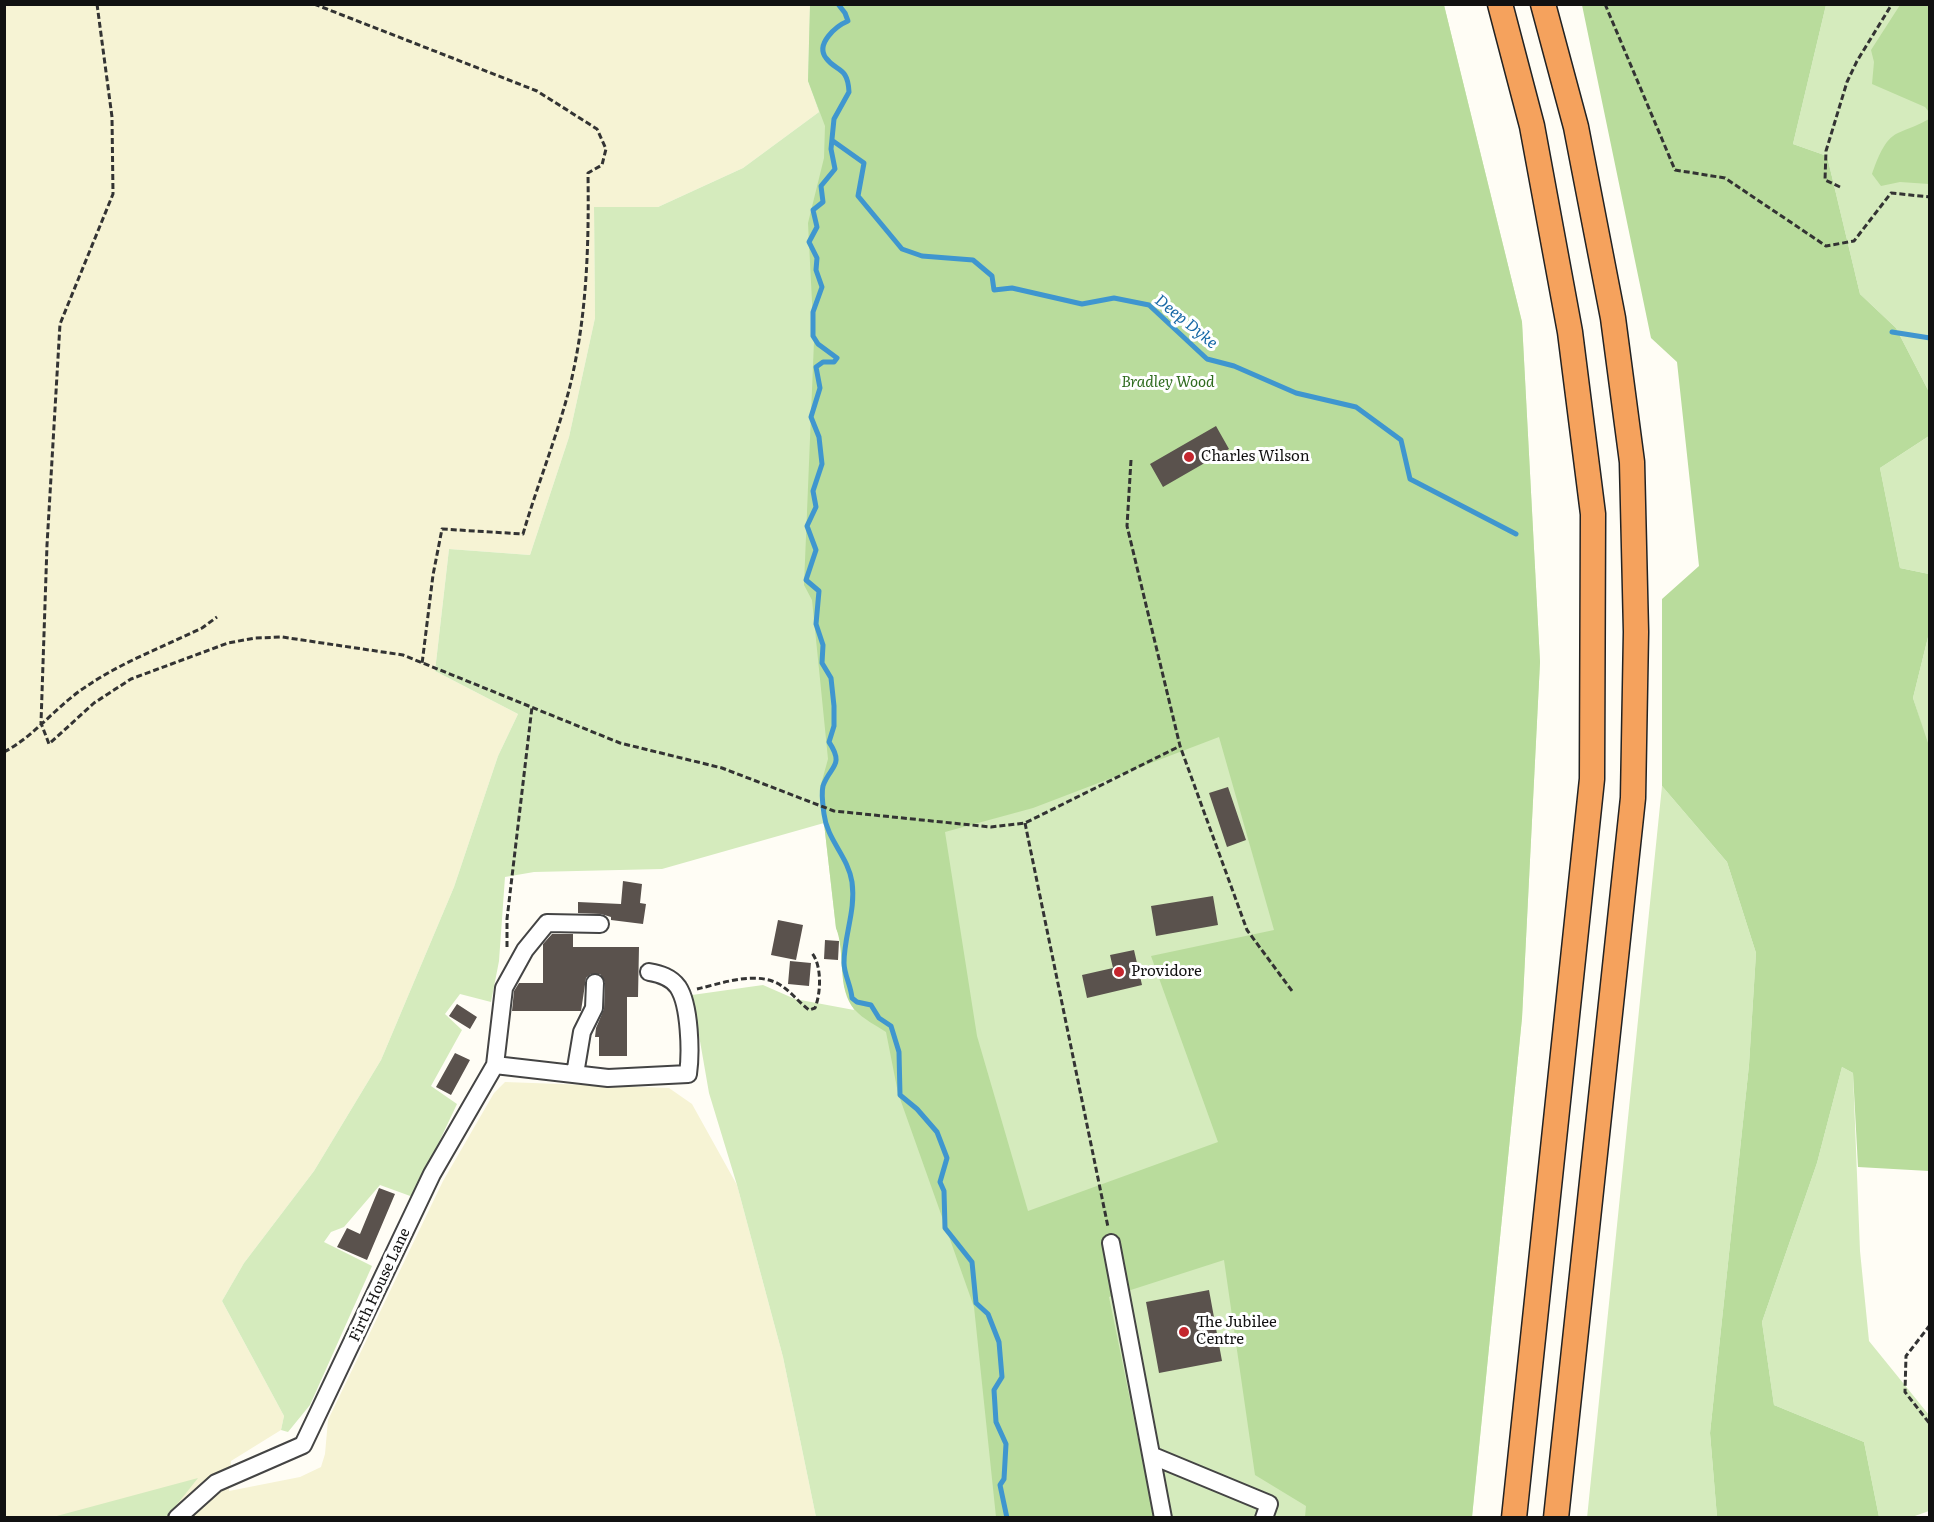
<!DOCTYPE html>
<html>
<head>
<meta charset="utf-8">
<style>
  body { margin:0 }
  #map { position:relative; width:1934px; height:1522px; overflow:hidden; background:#fffdf5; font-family:Literata,serif }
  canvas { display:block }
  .frame { position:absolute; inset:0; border:6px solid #111; pointer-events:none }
</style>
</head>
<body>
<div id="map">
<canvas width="1934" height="1522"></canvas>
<div class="frame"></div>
</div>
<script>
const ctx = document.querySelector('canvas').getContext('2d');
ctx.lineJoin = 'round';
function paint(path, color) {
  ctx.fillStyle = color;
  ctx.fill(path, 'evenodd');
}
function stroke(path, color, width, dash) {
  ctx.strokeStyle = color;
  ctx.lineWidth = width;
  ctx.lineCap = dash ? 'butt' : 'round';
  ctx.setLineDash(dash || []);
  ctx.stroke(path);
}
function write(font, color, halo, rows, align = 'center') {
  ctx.font = font + ' Literata,serif';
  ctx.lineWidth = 6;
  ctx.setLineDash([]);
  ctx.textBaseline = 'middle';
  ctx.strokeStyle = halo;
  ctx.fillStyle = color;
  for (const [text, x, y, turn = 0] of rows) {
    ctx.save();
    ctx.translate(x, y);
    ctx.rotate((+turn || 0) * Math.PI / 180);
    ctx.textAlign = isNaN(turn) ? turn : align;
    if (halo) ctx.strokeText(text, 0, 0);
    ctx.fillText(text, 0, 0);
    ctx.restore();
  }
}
const farmland = new Path2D(`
  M5 5H810L808 81 819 112 743 168 658 207H594L595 318 569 437 530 555 449 549 435 671 518 714 498 756 454 887 381 1060 314 1171 244 1263 222 1301 284 1416 281 1430 231 1461 229 1491 300 1477 321 1467 325 1454 328 1420 443 1181 494 1093 505 1082 669 1088 692 1104 737 1185 783 1357 816 1517 5 1518Z`);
const green = new Path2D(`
  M810 5H1444L1522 322 1540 662 1522 1018 1472 1517H816L783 1357 737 1185 709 1093 692 995 763 985 795 999 854 1010 844 986 841 940 836 928 824 823 662 869 534 872 505 877 499 961 491 1002 460 994 445 1014 462 1030 431 1086 457 1104 413 1197 380 1185 344 1227 331 1232 324 1242 372 1266 310 1405 288 1432 281 1430 284 1416 222 1301 244 1263 314 1171 381 1060 454 887 498 756 518 714 435 671 449 549 530 555 569 437 595 318 594 207H658L743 168 819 112 808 81Z
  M1826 5H1929V419L1928 390 1896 328 1860 294 1827 156 1793 144Z
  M1929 436V574L1900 568 1880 468Z
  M1929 633V749L1913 698Z
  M1662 786 1727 862 1756 953 1749 1065 1710 1433 1717 1517 1587 1518Z
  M1842 1067 1853 1073 1860 1251 1869 1341 1929 1415V1511L1912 1517H1879L1864 1442 1774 1405 1762 1322 1817 1163Z
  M198 1478 167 1517H53Z`);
const forest = new Path2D(`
  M810 5H1444L1522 322 1540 662 1522 1018 1472 1517H1305L1306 1506 1255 1475 1224 1260 1109 1297 1154 1517H996L974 1307 898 1093 886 1032C877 1026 863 1019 855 1010 836 989 846 953 836 928L820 788 828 759 820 679 812 600 804 585 814 341 808 223 824 158 825 126 808 81ZM1219 737 1274 930 1151 956 1218 1142 1028 1211 977 1036 945 832 1033 808Z
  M1582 5H1826L1793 144 1827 156 1860 294 1896 328 1928 390 1929 436 1880 468 1900 568 1929 574V633L1913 698 1930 749 1929 1171 1858 1167 1853 1073 1842 1067 1817 1163 1762 1322 1774 1405 1864 1442 1879 1517H1717L1710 1433 1749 1065 1756 953 1727 862 1662 786V599L1699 566 1677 362 1651 338Z
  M1900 5H1929V112L1925 107 1872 84 1874 62 1871 50Z
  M1929 119V184L1900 182 1881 186 1872 174C1877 160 1884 139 1898 133 1909 128 1919 125 1929 119Z`);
const stream = new Path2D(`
  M838 4 845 13 848 21C836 26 815 44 826 58 836 72 848 66 849 92L834 119 831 149 835 169 821 186 823 202 813 210 817 227 809 242 817 258 816 270 822 287 813 312V336L818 344 837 358 834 362H823L816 367 820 388 811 417 819 437 822 464 813 491 816 507 807 526 816 550 806 580 819 591 816 624 823 645 822 663 831 678 834 706V726L829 742C845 766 830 766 823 786 821 794 823 806 824 814 827 840 848 856 852 882 856 911 844 935 844 963 844 974 851 986 852 998L857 1002 871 1005 879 1018 891 1026 899 1052 900 1095 917 1109 937 1132 947 1158 940 1182 944 1191 945 1228 972 1262 976 1303 988 1314 999 1342 1002 1377 994 1390 996 1422 1006 1444 1004 1479 1000 1485 1007 1518
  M833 141 864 163 858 196 902 249 922 256 973 260 992 276 994 290 1012 288 1082 304 1114 298 1149 305 1207 359 1234 366 1296 393 1356 407 1401 440 1410 479 1516 534
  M1892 332 1930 338`);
const building = new Path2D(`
  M1216 426 1229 449 1163 487 1150 464Z
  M1228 787 1246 840 1227 847 1209 793Z
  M623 881 642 884 640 903 646 904 643 924 611 920V917L601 914 578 913V902L621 904Z
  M1213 896 1218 925 1156 936 1151 906Z
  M778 920 803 925 796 960 771 955Z
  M552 934H573V947H639L638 997H627V1056H599V1037H595L596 1028 604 1009 605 983 600 974H591L586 978 581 1011H512L514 991 519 983H543V944Z
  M825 940 839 941 838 960 824 959Z
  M1134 950 1142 985 1087 998 1082 975 1113 968 1110 955Z
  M790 961 811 963 809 986 788 984Z
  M457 1004 477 1017 470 1029 449 1016Z
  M455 1053 470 1060 451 1095 436 1087Z
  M379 1188 395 1194 367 1260 337 1247 347 1228 360 1234Z
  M1209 1290 1222 1361 1159 1373 1146 1302Z`);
const path = new Path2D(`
  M97 4 112 117 113 194 60 324 47 545 41 723 49 744 94 703 131 679 228 643 255 638 282 637 403 655 620 743 722 768 834 811 991 827 1025 823 1180 746
  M314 4 537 91 597 129 606 149 602 165 588 173C589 247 587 318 569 390 556 439 537 486 523 534L442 529 433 575 422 664
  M1605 4 1675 170 1725 178 1826 246 1854 241 1891 193 1930 197
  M1840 187 1825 180 1826 151 1847 82 1857 61 1892 4
  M1131 460 1127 526 1180 746 1247 930 1292 991
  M4 752C35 736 57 705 87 686 122 662 163 647 202 628L217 617
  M1025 823 1108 1227
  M507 947V919L532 707
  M697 989C719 984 749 973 772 981 787 986 797 1001 809 1010L815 1008C821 993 822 966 812 953
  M1930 1325 1906 1356 1905 1392 1930 1424`);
const minor = new Path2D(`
  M495 1065 608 1078 688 1074C691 1053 690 1005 678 987 671 977 660 974 649 972
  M575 1074 582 1032 594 1008 595 983
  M1111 1243 1163 1518
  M1153 1456 1269 1504 1264 1518
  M177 1518 216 1483 303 1445 432 1174 495 1065 504 988 525 950 547 923 600 924`);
const highway = new Path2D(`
  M1500 4 1532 126 1570 332 1593 514 1592 779 1514 1518
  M1543 4 1576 127 1613 318 1632 462 1636 632 1633 798 1556 1518`);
const markers = [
  [1189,457,6,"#c4262e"],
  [1119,972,6,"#c4262e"],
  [1184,1332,6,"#c4262e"]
];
const parkNames = [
  ["Bradley Wood",1168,383]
];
const poiNames = [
  ["Charles Wilson",1201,457],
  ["Providore",1131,972],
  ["The Jubilee",1196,1323],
  ["Centre",1196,1340]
];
const streetNames = [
  ["Firth House Lane",380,1285,-65]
];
const waterNames = [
  ["Deep Dyke",1186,322,39]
];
paint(farmland, '#f6f3d4');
paint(green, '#d5ebbd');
paint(forest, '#b9dc9c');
stroke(stream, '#3f96cf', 5);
paint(building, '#5a524d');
stroke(minor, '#444', 20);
stroke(highway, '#222', 27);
stroke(path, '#333', 3, [6, 3]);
stroke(minor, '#fff', 16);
stroke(highway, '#f5a25d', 24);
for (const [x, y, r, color] of markers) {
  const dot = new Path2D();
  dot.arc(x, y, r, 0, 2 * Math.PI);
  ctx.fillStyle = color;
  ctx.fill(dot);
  stroke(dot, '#fff', 2);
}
write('italic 15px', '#2f6b1f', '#fff', parkNames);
write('15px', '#111', '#fff', poiNames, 'left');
write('15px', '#111', '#fff', streetNames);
write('italic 16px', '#1768a6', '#fff', waterNames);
</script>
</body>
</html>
